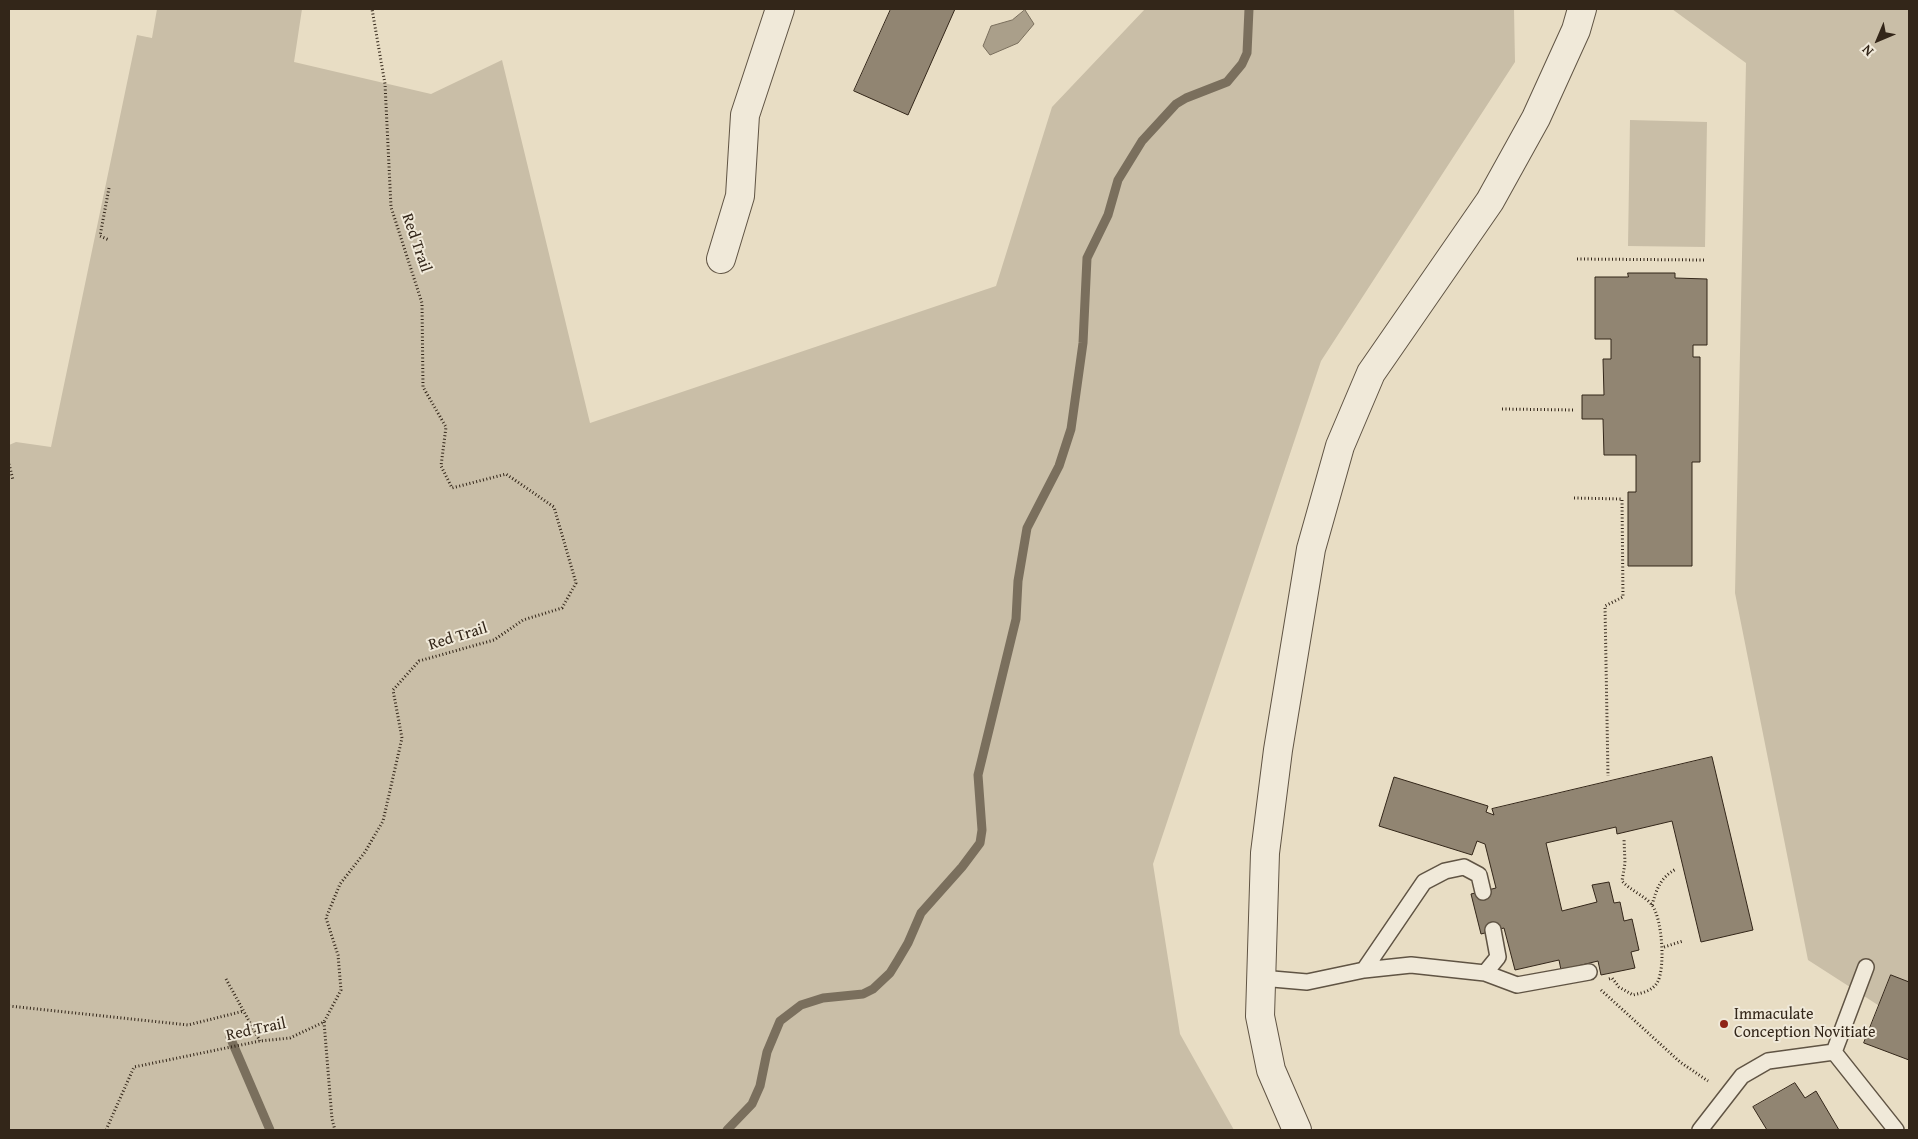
<!DOCTYPE html>
<html>
<head>
<meta charset="utf-8">
<style>
  body { margin:0 }
  #map { position:relative; width:1918px; height:1139px; overflow:hidden; background:#e8ddc4; font-family:"Gentium Book Plus",serif }
  canvas { display:block }
  .frame { position:absolute; inset:0; border:10px solid #332619; pointer-events:none }
  .north { position:absolute; left:1853px; top:15px; width:50px; height:50px; -webkit-text-stroke:4px #f0e9d9; paint-order:stroke; rotate:225deg; font-size:14px; font-weight:700; line-height:20px; text-align:center; color:#332619 }
  .north::after { content:''; display:block; margin:auto; width:18px; height:22px; background:#332619; clip-path:polygon(50% 0,100% 100%,50% 72%,0 100%) }
</style>
</head>
<body>
<div id="map">
<canvas width="1918" height="1139"></canvas>
<div class="frame"></div>
<div class="north">N</div>
</div>
<script>
const ctx = document.querySelector('canvas').getContext('2d');
ctx.lineJoin = 'round';
function paint(path, color) {
  ctx.fillStyle = color;
  ctx.fill(path, 'evenodd');
}
function stroke(path, color, width, dash) {
  ctx.strokeStyle = color;
  ctx.lineWidth = width;
  ctx.lineCap = dash ? 'butt' : 'round';
  ctx.setLineDash(dash || []);
  ctx.stroke(path);
}
function write(font, color, halo, rows, align = 'center') {
  ctx.font = font + ' "Gentium Book Plus",serif';
  ctx.lineWidth = 4;
  ctx.setLineDash([]);
  ctx.textBaseline = 'middle';
  ctx.strokeStyle = halo;
  ctx.fillStyle = color;
  for (const [text, x, y, turn = 0] of rows) {
    ctx.save();
    ctx.translate(x, y);
    ctx.rotate((+turn || 0) * Math.PI / 180);
    ctx.textAlign = isNaN(turn) ? turn : align;
    if (halo) ctx.strokeText(text, 0, 0);
    ctx.fillText(text, 0, 0);
    ctx.restore();
  }
}
const green = new Path2D(`
  M157 9H302L294 62 431 94 502 60 590 423 996 286 1052 107 1145 9H1514L1515 62 1321 361 1153 864 1180 1034 1234 1130H9V445L16 442 51 447 137 35 152 38Z
  M1672 9H1909V1025L1808 960 1735 593 1746 63Z
  M1630 120 1707 122 1705 247 1628 246Z`);
const water = new Path2D(`
  M1025 10 1034 24 1018 43 990 55 983 46 991 26 1012 20Z`);
const stream = new Path2D(`
  M230 1037 270 1130
  M727 1130 752 1104 760 1086 767 1052 780 1021 801 1005 823 998 863 994 873 989 890 973 898 960 908 943 921 913 962 867 980 843 982 830 978 775 1016 619 1018 581 1027 528 1059 466 1071 429 1083 343 1087 258 1108 215 1118 180 1142 141 1176 104 1186 98 1227 82 1242 64 1247 53 1249 9`);
const building = new Path2D(`
  M891 9H955L908 115 854 91Z
  M1628 273H1675V278L1707 279V345H1693V357H1700V462H1692V566H1628V492H1636V455H1604L1603 419H1582V395H1604L1603 359H1611V339H1595V277H1628Z
  M1712 757 1753 930 1701 942 1672 821 1617 834 1616 827 1546 843 1562 911 1597 902 1592 885 1609 882 1614 903 1620 902 1624 921 1632 919 1639 950 1631 952 1635 968 1601 975 1598 961 1561 970 1559 960 1515 970 1504 928 1481 934 1471 894 1496 888 1485 844 1477 841 1472 855 1379 826 1394 777 1488 806 1486 812 1494 815 1492 809Z
  M1891 975 1909 982V1060L1864 1043Z
  M1795 1083 1805 1098 1816 1091 1839 1130H1767L1753 1107Z`);
const path = new Path2D(`
  M109 188 100 236 109 240
  M1577 259 1705 260
  M1502 409 1575 410
  M9 464 13 480
  M1574 498 1622 499 1623 597 1605 606 1608 776
  M1652 905C1657 888 1660 878 1676 869
  M1664 947 1683 941
  M226 979 260 1041
  M1609 979 1612 978 1619 987 1633 995C1642 993 1652 991 1657 983 1666 968 1662 918 1652 905 1645 896 1630 890 1622 881L1625 863 1624 839
  M1601 990 1680 1062 1708 1081
  M9 1006 188 1025 244 1011
  M324 1022 332 1119 335 1130
  M106 1130 134 1067 260 1041 290 1038 324 1022 341 990 338 955 326 918 340 884 365 852 383 821 402 738 393 690 419 661 494 640 523 620 562 608 576 583 554 507 506 474 452 488 441 466 446 427 423 387 422 303 391 207 385 84 372 9`);
const service = new Path2D(`
  M1364 970 1424 882 1445 871 1464 867 1479 875 1483 892
  M1485 973 1517 985 1589 972
  M1261 978 1307 982 1364 970 1411 965 1485 973 1498 957 1493 930
  M1834 1052 1866 967
  M1700 1130 1742 1076 1768 1061 1834 1052 1896 1130`);
const minor = new Path2D(`
  M721 259 740 196 745 115 780 9
  M1297 1130 1271 1070 1260 1016 1265 853 1278 750 1311 549 1340 446 1371 373 1490 201 1536 118 1576 30 1582 9`);
const markers = [
  [1724,1024,5,"#8f2418"]
];
const streetNames = [
  ["Red Trail",416,243,71],
  ["Red Trail",458,637,-17],
  ["Red Trail",256,1030,-12]
];
const poiNames = [
  ["Immaculate",1734,1015],
  ["Conception Novitiate",1734,1033]
];
paint(green, '#c9bea7');
paint(water, '#aa9f8a');
stroke(water, '#7a6f5d', 1);
stroke(stream, '#7a6f5d', 9);
paint(building, '#918572');
stroke(building, '#332619', 1);
stroke(service, '#605444', 18);
stroke(minor, '#605444', 30);
stroke(path, '#332619', 3, [1, 2.5]);
stroke(service, '#f0e9d9', 15);
stroke(minor, '#f0e9d9', 28);
for (const [x, y, r, color] of markers) {
  const dot = new Path2D();
  dot.arc(x, y, r, 0, 2 * Math.PI);
  ctx.fillStyle = color;
  ctx.fill(dot);
  stroke(dot, '#f0e9d9', 2);
}
write('16px', '#332619', '#f0e9d9', streetNames);
write('16px', '#332619', '#f0e9d9', poiNames, 'left');
</script>
</body>
</html>
